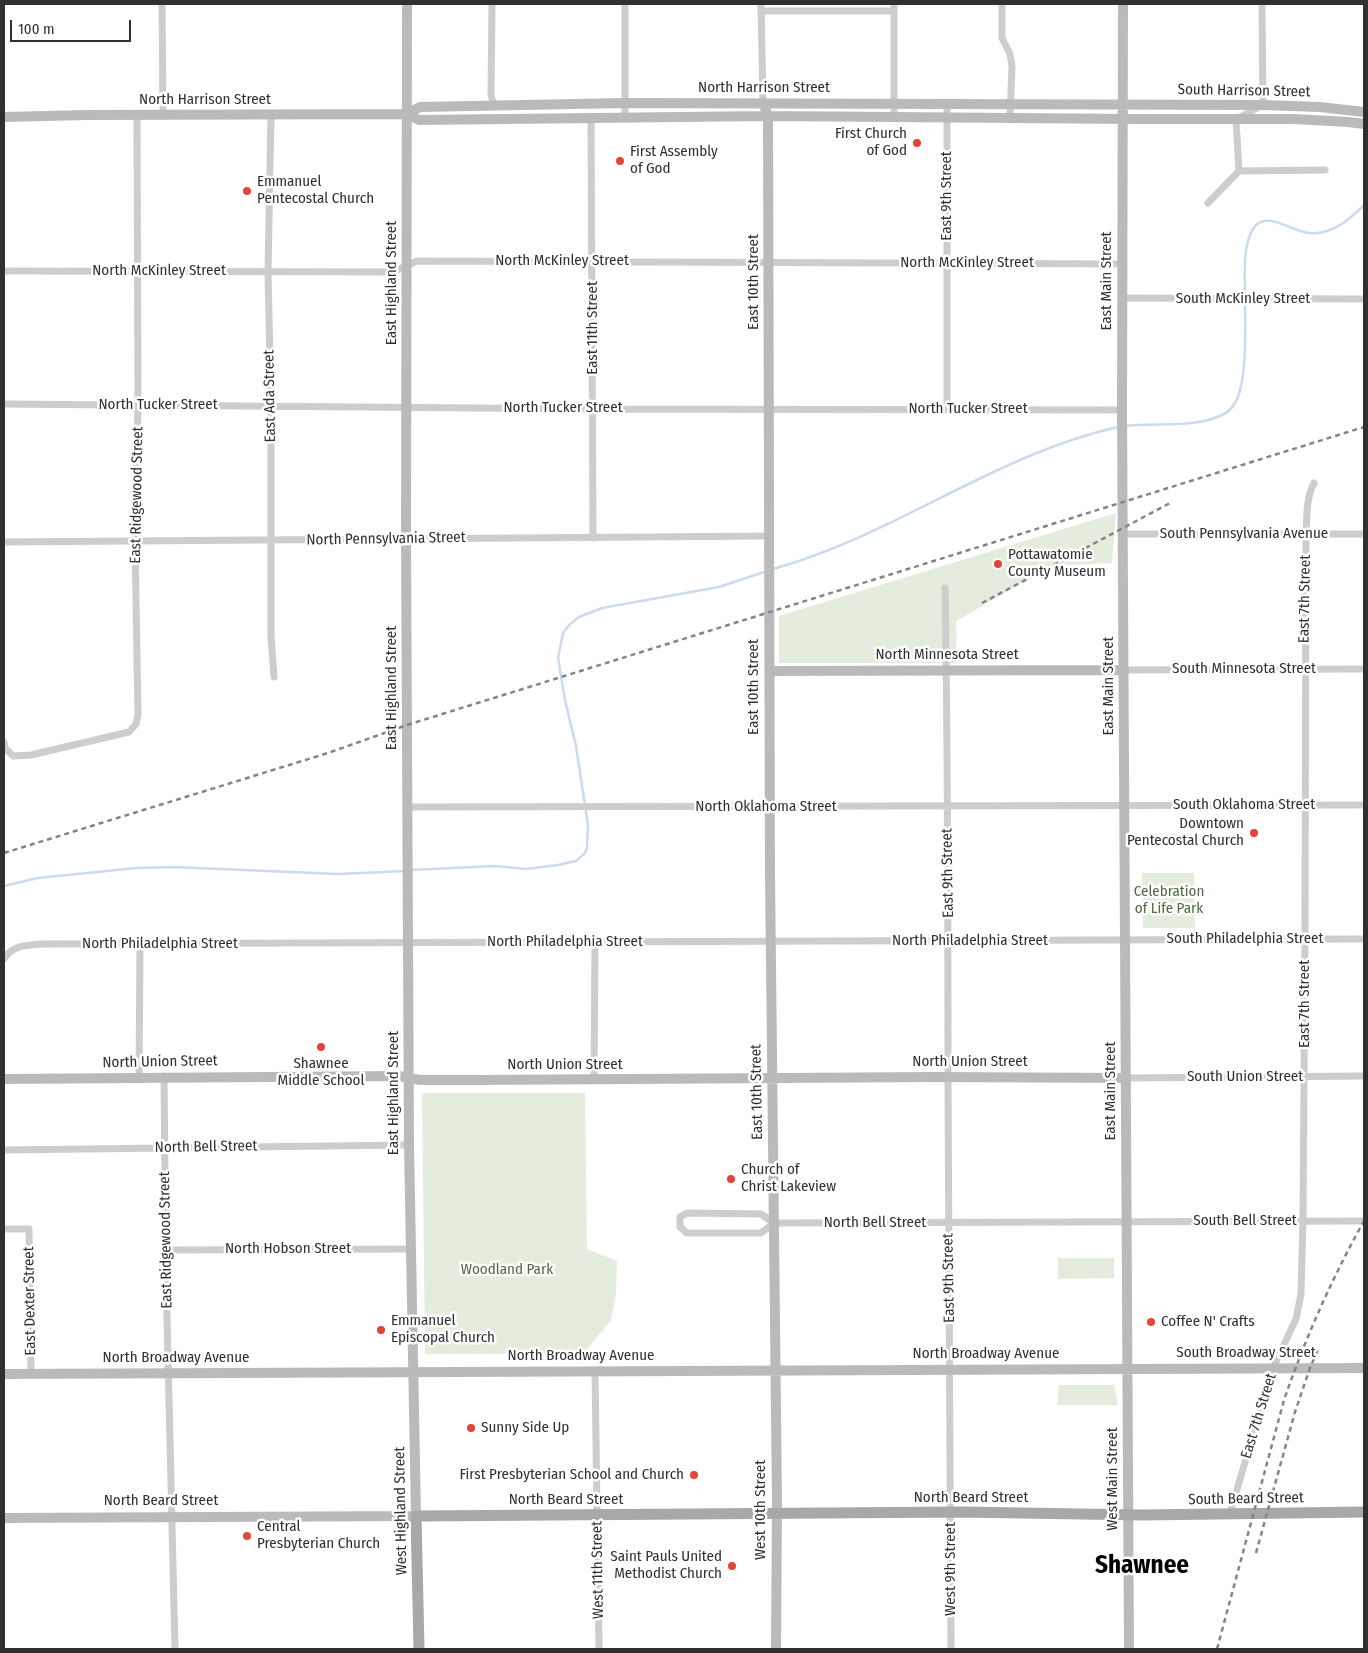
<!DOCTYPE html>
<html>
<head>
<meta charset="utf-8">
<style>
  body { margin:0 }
  #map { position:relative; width:1368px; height:1653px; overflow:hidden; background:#fff; font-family:"Fira Sans Condensed",sans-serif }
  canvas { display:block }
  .frame { position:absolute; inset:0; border:5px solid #303030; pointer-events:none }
  .scale { position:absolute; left:10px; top:20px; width:121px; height:22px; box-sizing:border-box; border:2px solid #303030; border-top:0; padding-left:6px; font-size:15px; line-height:18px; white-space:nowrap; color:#303030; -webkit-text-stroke:4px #fff; paint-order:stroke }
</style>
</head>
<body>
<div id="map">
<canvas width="1368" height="1653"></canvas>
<div class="frame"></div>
<div class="scale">100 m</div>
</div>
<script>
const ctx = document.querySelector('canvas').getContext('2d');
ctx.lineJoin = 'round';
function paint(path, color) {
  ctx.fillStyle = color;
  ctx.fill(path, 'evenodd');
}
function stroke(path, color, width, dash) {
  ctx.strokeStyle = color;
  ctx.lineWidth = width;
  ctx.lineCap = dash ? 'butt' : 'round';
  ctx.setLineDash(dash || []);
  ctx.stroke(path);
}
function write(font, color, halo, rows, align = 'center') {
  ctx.font = font + ' "Fira Sans Condensed",sans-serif';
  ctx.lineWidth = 5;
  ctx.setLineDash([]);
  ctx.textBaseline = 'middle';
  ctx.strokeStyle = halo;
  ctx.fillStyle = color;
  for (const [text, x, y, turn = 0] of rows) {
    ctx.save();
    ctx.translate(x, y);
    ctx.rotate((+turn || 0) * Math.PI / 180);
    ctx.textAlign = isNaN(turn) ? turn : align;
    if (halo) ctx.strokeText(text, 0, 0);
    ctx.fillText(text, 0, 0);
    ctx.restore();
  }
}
const green = new Path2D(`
  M1116 513 1112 563 1051 566 956 621 957 663H779V616Z
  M1142 873H1194L1195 928H1143Z
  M422 1093H585L587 1249 617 1261 616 1294 611 1320 583 1354H425Z
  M1058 1258H1114V1278L1058 1279Z
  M1059 1385H1114L1118 1405H1057Z`);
const stream = new Path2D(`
  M1124 426C1155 422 1192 429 1222 415 1227 413 1232 408 1235 403 1248 382 1245 319 1245 293 1245 274 1242 243 1255 226 1268 211 1293 232 1309 233 1332 235 1349 220 1364 205
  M773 569C893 536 996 454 1118 427
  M411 870 495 866 526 869 558 865 576 861 585 853 587 848 588 825 576 746 565 700 558 658 563 633 569 625 579 617 602 608 719 587 767 571
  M4 886 38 878 136 868 172 867 338 874 406 871`);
const street = new Path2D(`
  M162 4 163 115
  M492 4 491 95 494 106
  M761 4 763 103
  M1002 4V38L1010 54 1012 66 1010 118
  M761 11H894
  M947 104V409
  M271 115 268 272 271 406V636L274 677
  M894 117V4
  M591 118 593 538
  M625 118V4
  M1239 171 1325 170
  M1208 203 1239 171 1236 119 1263 105 1262 4
  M4 271 393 272 417 261 1122 264
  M1123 298 1364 299
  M4 404 593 409 1122 410
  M1123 534H1364
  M4 542 769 536
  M945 588C948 751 948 915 948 1078 948 1269 951 1459 951 1649
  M1124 670 1364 669
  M4 742 5 748 13 756 31 755 129 732 136 724 138 715 135 541 138 405 137 115
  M407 807 1364 805
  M4 959C11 945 29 945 43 944L1364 939
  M164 1076 166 1275 175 1649
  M139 1077 140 945
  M1126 1078 1364 1076
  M594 1080 595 942
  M4 1150 409 1145
  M774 1223 761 1233H687L680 1227V1217L687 1213 761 1214 774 1223 1364 1221
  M4 1229H29L31 1374
  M166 1250 411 1249
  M595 1371 599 1649
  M1230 1513 1273 1368 1296 1319 1301 1294 1303 1221 1305 939 1306 534C1307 517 1306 498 1314 483`);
const secondary = new Path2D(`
  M1123 4 1122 410 1129 1649
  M763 103 768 116 770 875 777 1502 776 1649
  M406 114 420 107 625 103 1263 105 1320 107 1364 112
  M4 117 87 115 406 114 419 120 768 116 1136 119H1294L1348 122 1364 124
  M770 671 1124 670
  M4 1079 399 1076 420 1080H478L935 1077 1126 1078
  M4 1374 1364 1368
  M4 1518 416 1516 409 1145 406 538 407 4`);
const primary = new Path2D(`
  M419 1649 416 1516 961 1512 1143 1515 1364 1512`);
const rail = new Path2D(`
  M982 603 1172 502
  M4 853 328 753 407 725 1364 427
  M1256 1553 1295 1412 1310 1368 1319 1347
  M1217 1649 1284 1400C1305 1339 1332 1278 1364 1221`);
const markers = [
  [917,143,5,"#e14538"],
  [620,161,5,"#e14538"],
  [247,191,5,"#e14538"],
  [998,564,5,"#e14538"],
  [1254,833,5,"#e14538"],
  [321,1047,5,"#e14538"],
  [731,1179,5,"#e14538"],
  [1151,1322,5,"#e14538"],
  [381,1330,5,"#e14538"],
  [471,1428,5,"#e14538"],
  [694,1475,5,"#e14538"],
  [247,1536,5,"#e14538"],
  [732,1566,5,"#e14538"]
];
const streetNames = [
  ["North Harrison Street",764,88],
  ["South Harrison Street",1244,91,1],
  ["North Harrison Street",205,100],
  ["East 9th Street",947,196,-90],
  ["North McKinley Street",562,261],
  ["North McKinley Street",967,263],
  ["North McKinley Street",159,271],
  ["East Main Street",1107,281,-90],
  ["East 10th Street",754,282,-90],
  ["East Highland Street",392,283,-90],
  ["South McKinley Street",1243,299],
  ["East 11th Street",593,328,-90],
  ["East Ada Street",270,396,-91],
  ["North Tucker Street",158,405],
  ["North Tucker Street",563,408],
  ["North Tucker Street",968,409],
  ["East Ridgewood Street",137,495,-89],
  ["South Pennsylvania Avenue",1244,534],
  ["North Pennsylvania Street",386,539,-1],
  ["East 7th Street",1305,599,-89],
  ["North Minnesota Street",947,655],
  ["South Minnesota Street",1244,669],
  ["East Main Street",1109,686,-90],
  ["East 10th Street",754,687,-90],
  ["East Highland Street",392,688,-90],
  ["South Oklahoma Street",1244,805],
  ["North Oklahoma Street",766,807],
  ["East 9th Street",948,873,-91],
  ["South Philadelphia Street",1245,939],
  ["North Philadelphia Street",970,941],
  ["North Philadelphia Street",565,942],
  ["North Philadelphia Street",160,944],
  ["East 7th Street",1305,1004,-90],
  ["North Union Street",160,1062,-1],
  ["North Union Street",970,1062],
  ["North Union Street",565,1065],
  ["South Union Street",1245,1077],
  ["East Main Street",1111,1091,-90],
  ["East 10th Street",757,1092,-91],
  ["East Highland Street",394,1093,-90],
  ["North Bell Street",206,1147,-1],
  ["South Bell Street",1245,1221],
  ["North Bell Street",875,1223],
  ["East Ridgewood Street",166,1240,-91],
  ["North Hobson Street",288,1249],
  ["East 9th Street",949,1278,-91],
  ["East Dexter Street",30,1301,-91],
  ["South Broadway Street",1246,1353],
  ["North Broadway Avenue",986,1354],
  ["North Broadway Avenue",581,1356],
  ["North Broadway Avenue",176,1358],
  ["East 7th Street",1259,1416,-73],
  ["West Main Street",1113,1479,-90],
  ["North Beard Street",971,1498],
  ["South Beard Street",1246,1499,-1],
  ["North Beard Street",566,1500],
  ["North Beard Street",161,1501],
  ["West 10th Street",761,1510,-90],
  ["West Highland Street",401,1511,-91],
  ["West 9th Street",951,1569,-90],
  ["West 11th Street",598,1570,-91]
];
const poiNames = [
  ["First Church",907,134,"right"],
  ["of God",907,151,"right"],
  ["First Assembly",630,152],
  ["of God",630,169],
  ["Emmanuel",257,182],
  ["Pentecostal Church",257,199],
  ["Pottawatomie",1008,555],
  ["County Museum",1008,572],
  ["Downtown",1244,824,"right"],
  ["Pentecostal Church",1244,841,"right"],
  ["Shawnee",321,1064,"center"],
  ["Middle School",321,1081,"center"],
  ["Church of",741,1170],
  ["Christ Lakeview",741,1187],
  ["Emmanuel",391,1321],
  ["Episcopal Church",391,1338],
  ["Coffee N' Crafts",1161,1322],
  ["Sunny Side Up",481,1428],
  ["First Presbyterian School and Church",684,1475,"right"],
  ["Central",257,1527],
  ["Presbyterian Church",257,1544],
  ["Saint Pauls United",722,1557,"right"],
  ["Methodist Church",722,1574,"right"]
];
const parkNames = [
  ["Celebration",1169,892],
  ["of Life Park",1169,909],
  ["Woodland Park",507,1270]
];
const townNames = [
  ["Shawnee",1142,1566]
];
paint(green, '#e4ecde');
stroke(stream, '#cbdaec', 2.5);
stroke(street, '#cdcdcd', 7);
stroke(secondary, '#bababa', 10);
stroke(primary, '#a8a8a8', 11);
stroke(rail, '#858585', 2.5, [5, 4]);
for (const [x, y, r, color] of markers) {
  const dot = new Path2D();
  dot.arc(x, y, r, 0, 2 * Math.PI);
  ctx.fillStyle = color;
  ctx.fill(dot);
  stroke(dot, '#fff', 2);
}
write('15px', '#303030', '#fff', streetNames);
write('15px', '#303030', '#fff', poiNames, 'left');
write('15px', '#4c6b3e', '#fff', parkNames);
write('bold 25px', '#000', '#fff', townNames);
</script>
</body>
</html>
